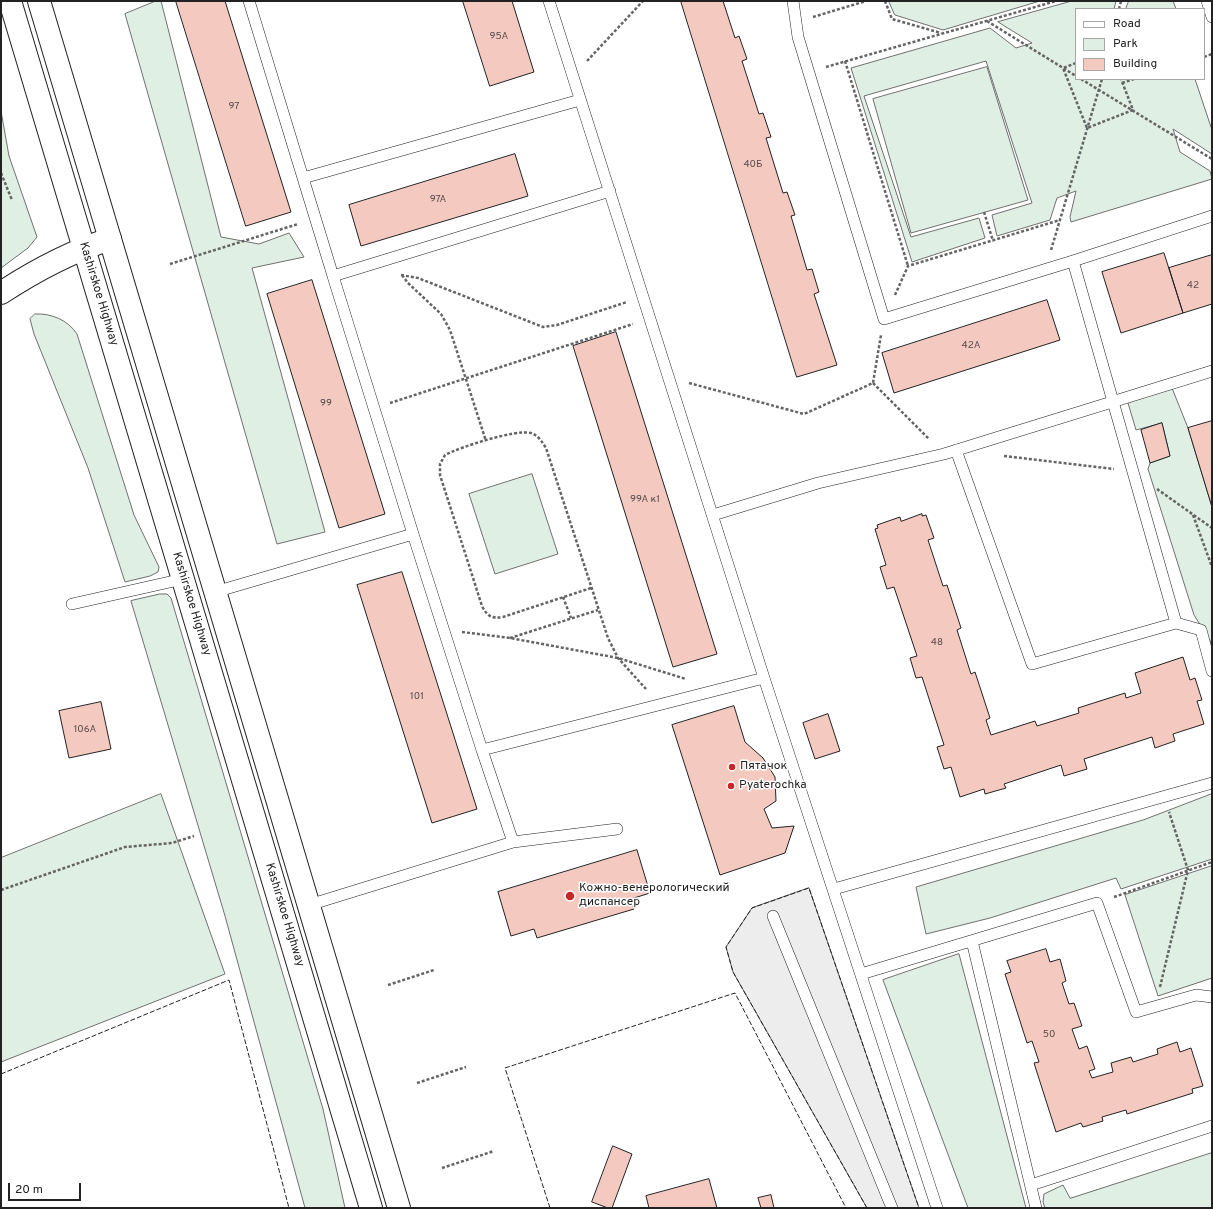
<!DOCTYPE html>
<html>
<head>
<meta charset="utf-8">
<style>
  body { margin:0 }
  #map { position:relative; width:1213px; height:1209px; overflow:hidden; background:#fff; font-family:Overpass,sans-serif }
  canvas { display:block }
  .frame { position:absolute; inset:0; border:2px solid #222; pointer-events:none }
  .legend { position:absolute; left:1075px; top:8px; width:130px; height:72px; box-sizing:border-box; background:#fff; border:1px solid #a7a7a7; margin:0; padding:5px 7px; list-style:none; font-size:12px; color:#222 }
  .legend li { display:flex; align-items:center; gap:8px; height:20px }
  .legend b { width:20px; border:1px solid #a7a7a7 }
  .scale { position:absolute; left:8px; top:1183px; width:73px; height:18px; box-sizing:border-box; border:2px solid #222; border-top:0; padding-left:5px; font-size:12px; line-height:14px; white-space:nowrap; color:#222; -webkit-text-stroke:3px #fff; paint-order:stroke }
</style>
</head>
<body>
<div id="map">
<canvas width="1213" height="1209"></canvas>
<div class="frame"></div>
<ul class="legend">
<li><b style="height:5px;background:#fff"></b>Road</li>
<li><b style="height:11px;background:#e0efe3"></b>Park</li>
<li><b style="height:11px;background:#f3c9c0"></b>Building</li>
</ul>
<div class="scale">20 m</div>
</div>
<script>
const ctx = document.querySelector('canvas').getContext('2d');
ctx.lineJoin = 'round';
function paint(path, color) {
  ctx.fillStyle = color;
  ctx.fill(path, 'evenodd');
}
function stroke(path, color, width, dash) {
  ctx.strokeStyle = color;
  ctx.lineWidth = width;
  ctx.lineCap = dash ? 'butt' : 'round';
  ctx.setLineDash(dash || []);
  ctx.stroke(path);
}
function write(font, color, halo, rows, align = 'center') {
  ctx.font = font + ' Overpass,sans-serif';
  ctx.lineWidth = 3;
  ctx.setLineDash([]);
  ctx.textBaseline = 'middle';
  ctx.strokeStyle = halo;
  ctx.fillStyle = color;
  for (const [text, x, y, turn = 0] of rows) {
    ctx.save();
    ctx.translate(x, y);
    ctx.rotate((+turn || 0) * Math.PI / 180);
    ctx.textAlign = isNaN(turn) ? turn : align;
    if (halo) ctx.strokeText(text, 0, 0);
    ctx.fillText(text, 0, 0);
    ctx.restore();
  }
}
const green = new Path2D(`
  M156 1H161L221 237 259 244 289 233 304 257 252 268 325 532 277 544 125 14Z
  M889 1H1040L943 30 895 15Z
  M1072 1H1116L1114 9H1076V79H1195L1212 130V154L1173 129 1180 152 1210 171 1212 179 1071 222 1070 217 1076 191 1057 198 1050 220 997 236 992 215 1032 203 986 61 864 96 911 237 979 218 985 238 912 262 851 68 990 28 1016 48 1032 43 998 22Z
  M1129 1H1173L1176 9H1126Z
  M987 67 1028 200 911 233 873 99Z
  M1 111 9 156 37 237 28 248 1 268Z
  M35 314C51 313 68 320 77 334L134 515 159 567 158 572 150 576 125 582 88 468 34 334 30 319Z
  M1172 388 1188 428 1212 507V644L1194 615 1148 469 1150 463 1170 456 1162 423 1136 430 1128 403Z
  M532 474 558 554 495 574 469 494Z
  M160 594H167L171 598 323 1109 345 1208H305L225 916 131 601Z
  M161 794 225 974 1 1062V858Z
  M1212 794V859L1121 889 1116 878 990 918 926 934 916 887 1143 820Z
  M1212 866V978L1158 996 1125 895Z
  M959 954 1026 1208H968L883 980Z
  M1212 1153V1208H1045L1043 1202 1044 1194 1063 1185 1070 1198Z`);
const parking = new Path2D(`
  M809 888 919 1208H867L733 972 726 947 752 908Z`);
const building = new Path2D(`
  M176 1H225L291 212 246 226Z
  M463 1H512L534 72 490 86Z
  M681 1H723L735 38 739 36 747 59 742 61 759 114 763 113 771 137 766 138 783 193 787 192 795 215 791 216 807 270 812 269 819 292 814 294 837 365 797 377Z
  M515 154 528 196 361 246 349 205Z
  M1164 253 1183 313 1121 333 1102 272Z
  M1212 255V304L1183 313 1169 268Z
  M312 280 385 514 339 528 267 294Z
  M1047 300 1060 340 894 393 882 353Z
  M616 332 717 654 673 667 573 346Z
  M1212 421V507L1188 428Z
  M1162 423 1170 456 1150 463 1141 430Z
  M922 514V516L926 515 934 538 928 540 943 586 947 585 961 628 957 630 971 674 975 672 990 718 986 720 991 735 1035 721 1037 726 1079 713 1078 708 1125 693 1126 698 1141 693 1135 673 1183 657 1190 680 1195 678 1202 700 1197 701 1204 724 1173 734 1175 741 1155 748 1152 737 1084 759 1087 769 1064 776 1061 765 1004 784 1006 788 985 794 984 789 960 797 951 767 944 769 937 747 944 745 922 677 916 678 910 658 917 656 894 587 887 589 880 567 886 565 875 529 878 528 877 525 900 517 901 521Z
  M402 572 477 809 432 823 357 585Z
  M101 702 111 749 69 758 59 711Z
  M734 706 745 742 763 758 775 777 776 801 764 809 772 828 794 826 785 853 720 875 672 725Z
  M828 714 840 751 815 759 803 723Z
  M637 850 650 893 631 899 634 909 537 938 534 929 511 936 498 892Z
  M1046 949 1050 962 1060 959 1066 981 1062 983 1069 1004 1074 1003 1082 1026 1072 1029 1079 1049 1087 1046 1095 1069 1089 1071 1092 1078 1113 1072 1111 1063 1131 1057 1133 1062 1158 1054 1157 1049 1177 1042 1180 1052 1191 1048 1203 1086 1192 1089 1193 1093 1127 1114 1126 1110 1102 1117 1103 1121 1083 1127 1081 1123 1056 1132 1034 1063 1039 1062 1032 1041 1027 1043 1005 974 1011 972 1007 961Z
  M613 1146 632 1154 612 1208H608L592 1202Z
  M709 1179 717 1208H649L646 1196Z
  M771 1195 774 1208H761L758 1198Z`);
const path = new Path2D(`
  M885 1 892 19 941 33
  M1119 9 1121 1
  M813 17 866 1
  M987 21 1076 76
  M1204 57 1212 54
  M587 61 643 1
  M845 61 908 266
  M1076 63 1063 68 1087 128 1133 110 1121 79
  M826 67 1056 1
  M1081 79 1212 159
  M1122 83 1134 79
  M1 173 12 200
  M984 212 993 241
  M1051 250 1102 79
  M170 264 298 224
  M401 275 418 278 543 327 557 325 627 302
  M402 275 408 283 441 314 450 330 486 441
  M895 295 908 266 1060 220
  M689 383 804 414 873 383 881 335
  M873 383 929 439
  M390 403 633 324
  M1004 456 1114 469
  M1157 489 1212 528
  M1193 515 1212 567
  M591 588 503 617C492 619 487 616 482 606L440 475V464L445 455C460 447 516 429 531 433 539 436 542 442 546 448L608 638 618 658 646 689
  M563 597 571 618
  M462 632 510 638 618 658 686 679
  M510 638 598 610
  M1 890 125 847 172 843 194 836
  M1114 897 1212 862
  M388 985 434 970
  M1160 987 1188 870 1169 812
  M417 1083 466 1067
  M442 1168 494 1151`);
const service = new Path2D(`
  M249 1 303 178 580 100
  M549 1 764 678 937 1208
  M793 1 798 37 884 319 1073 261
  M1207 1 1212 17
  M303 178 333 276
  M956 450 1032 664 1176 623 1201 630 1212 671
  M713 515 818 483 944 454 1212 371
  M413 534 482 750
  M215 592 413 534 333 276 610 191
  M72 604 183 579
  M1176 623 1073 261 1212 216
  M513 842 482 750 764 678
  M834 889 1212 783
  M309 905 513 842 617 829
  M773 916 892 1208
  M972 941 1036 1208
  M861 974 1097 903 1136 1012 1196 995 1212 997
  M1031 1185 1212 1126`);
const minor = new Path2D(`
  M1 293C36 270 70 252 110 239`);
const primary = new Path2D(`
  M10 1 371 1208
  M39 1 399 1208`);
const fence = new Path2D(`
  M1 1074 229 980 289 1208
  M550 1208 505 1068 735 993 846 1208
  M867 1208 733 972 726 947 752 908 809 888 919 1208`);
const markers = [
  [732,767,4,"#c62828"],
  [731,786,4,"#c62828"],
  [570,896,5,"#c62828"]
];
const numberNames = [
  ["95А",499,37],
  ["97",234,107],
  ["40Б",753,165],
  ["97А",438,200],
  ["42",1193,286],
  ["42А",971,346],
  ["99",326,404],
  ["99А к1",645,500],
  ["48",937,643],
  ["101",417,697],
  ["106А",85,730],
  ["50",1049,1035]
];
const streetNames = [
  ["Kashirskoe Highway",98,294,73],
  ["Kashirskoe Highway",191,604,73],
  ["Kashirskoe Highway",284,915,73]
];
const poiNames = [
  ["Пятачок",740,767],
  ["Pyaterochka",739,786],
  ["Кожно-венерологический",579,889],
  ["диспансер",579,903]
];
paint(green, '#e0efe3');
stroke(green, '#6f6f6f', 1);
paint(parking, '#ededed');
stroke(parking, '#6f6f6f', 1);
paint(building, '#f3c9c0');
stroke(building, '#222', 1);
stroke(service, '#222', 12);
stroke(minor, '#222', 24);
stroke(primary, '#222', 24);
stroke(path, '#646464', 2.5, [3, 2]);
stroke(service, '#fff', 11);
stroke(minor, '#fff', 22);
stroke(primary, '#fff', 22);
stroke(fence, '#222', 1, [5, 2]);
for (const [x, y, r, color] of markers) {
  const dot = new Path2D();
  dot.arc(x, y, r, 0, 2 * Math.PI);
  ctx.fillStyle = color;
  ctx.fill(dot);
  stroke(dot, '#fff', 1.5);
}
write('10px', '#564c4a', null, numberNames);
write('12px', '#222', '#fff', streetNames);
write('12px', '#222', '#fff', poiNames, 'left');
</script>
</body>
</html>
